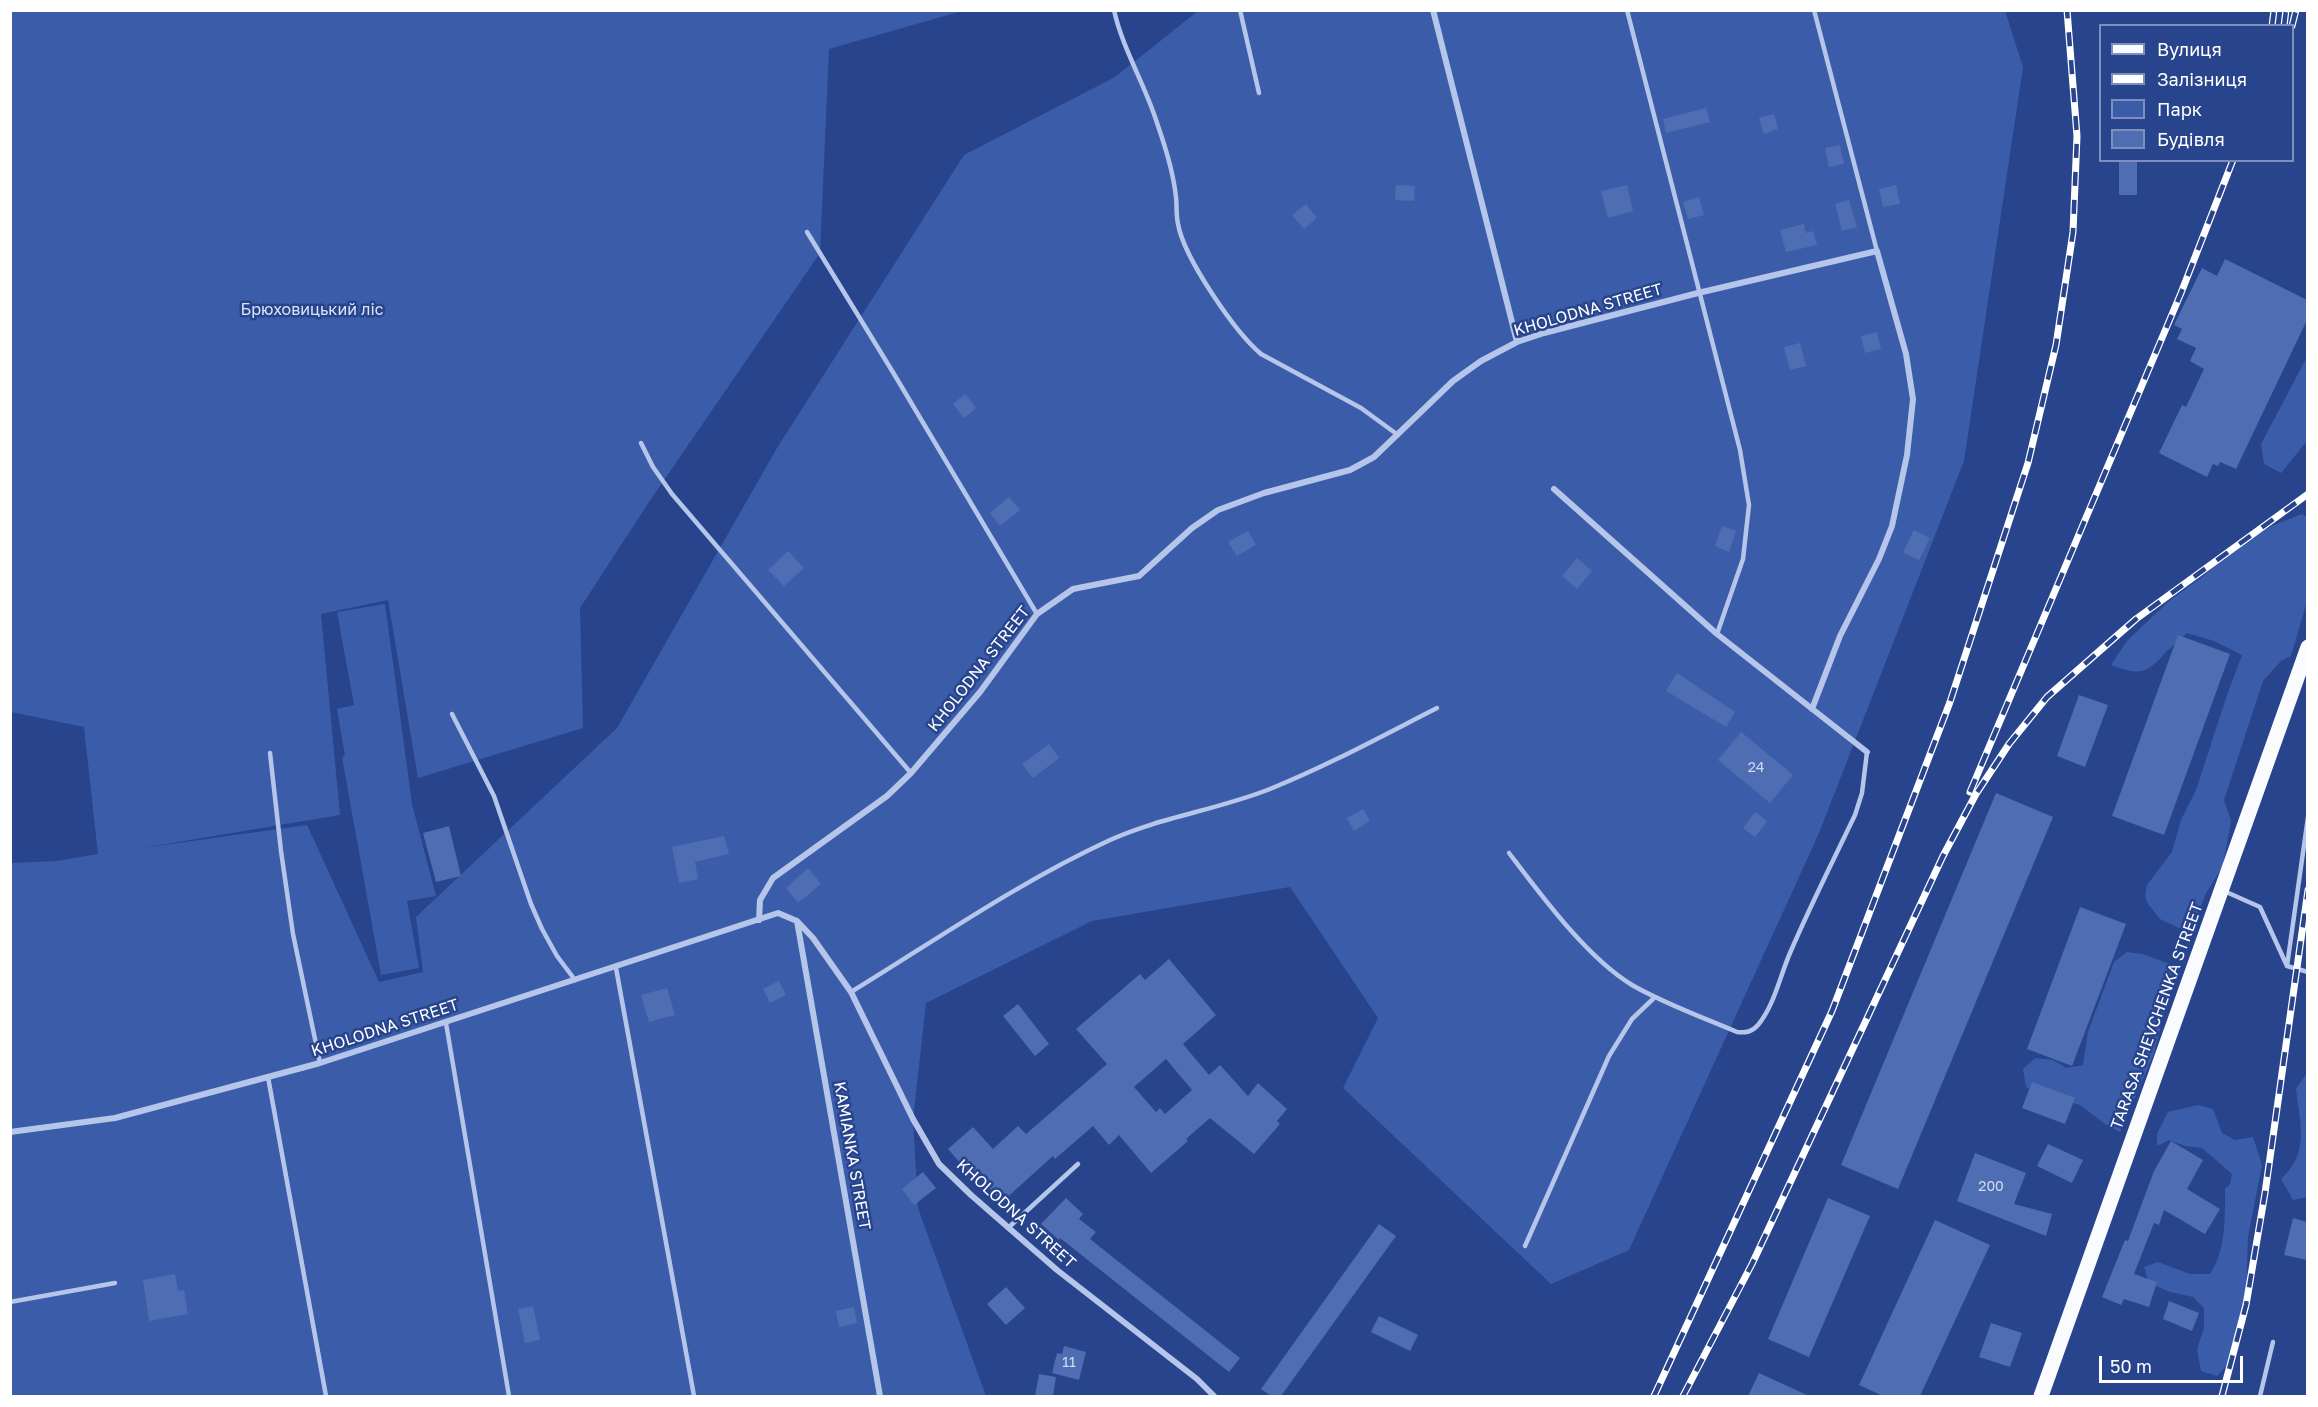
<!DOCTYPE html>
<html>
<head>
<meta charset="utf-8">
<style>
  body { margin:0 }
  #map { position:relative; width:2318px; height:1407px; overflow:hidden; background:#27448d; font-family:"Golos Text",sans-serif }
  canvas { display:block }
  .frame { position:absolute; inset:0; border:12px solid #fff; pointer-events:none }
  .legend { position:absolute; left:2099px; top:24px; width:195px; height:138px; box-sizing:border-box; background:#27448d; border:2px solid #7d8fbb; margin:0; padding:8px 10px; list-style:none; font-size:18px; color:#fff }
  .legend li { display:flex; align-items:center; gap:12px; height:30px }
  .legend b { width:30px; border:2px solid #7d8fbb }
  .scale { position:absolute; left:2099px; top:1356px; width:144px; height:27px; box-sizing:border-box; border:3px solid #fff; border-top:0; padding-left:8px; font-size:18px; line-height:21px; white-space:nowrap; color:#fff; -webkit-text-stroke:4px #27448d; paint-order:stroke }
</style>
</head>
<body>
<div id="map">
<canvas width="2318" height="1407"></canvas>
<div class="frame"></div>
<ul class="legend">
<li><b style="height:8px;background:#fafbff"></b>Вулиця</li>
<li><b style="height:8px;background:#fff"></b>Залізниця</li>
<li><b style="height:16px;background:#3b5da9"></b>Парк</li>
<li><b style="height:16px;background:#4f6db3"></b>Будівля</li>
</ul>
<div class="scale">50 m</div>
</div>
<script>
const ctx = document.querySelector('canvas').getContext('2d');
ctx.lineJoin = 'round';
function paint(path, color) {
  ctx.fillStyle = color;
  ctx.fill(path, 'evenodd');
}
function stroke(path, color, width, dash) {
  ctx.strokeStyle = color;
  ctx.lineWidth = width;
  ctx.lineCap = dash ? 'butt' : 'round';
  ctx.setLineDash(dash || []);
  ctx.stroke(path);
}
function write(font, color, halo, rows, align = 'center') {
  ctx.font = font + ' "Golos Text",sans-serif';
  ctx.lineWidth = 5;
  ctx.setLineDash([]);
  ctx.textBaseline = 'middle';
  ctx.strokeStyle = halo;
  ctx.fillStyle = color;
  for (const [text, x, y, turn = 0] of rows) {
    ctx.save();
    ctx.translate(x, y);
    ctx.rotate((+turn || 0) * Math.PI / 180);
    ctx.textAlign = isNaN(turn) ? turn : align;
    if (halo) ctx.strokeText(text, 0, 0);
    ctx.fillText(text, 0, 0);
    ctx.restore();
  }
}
const green = new Path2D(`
  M10 11H962L829 49 820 253 649 502 580 608 583 728 418 778 388 600 321 614 340 815 142 848 307 825 379 982 423 972 416 917 617 728 777 448 964 155 1115 77 1198 11H2005L2023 67 1964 461 1819 833 1629 1250 1551 1284 1343 1088 1378 1018 1290 887 1092 921 926 1003 913 1119 918 1208 986 1396H11V863L57 861 98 854 84 727 11 712Z
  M2307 357V441L2281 473 2264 464 2261 444Z
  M2302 514 2307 517V601L2291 656 2281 661 2263 681 2224 800 2231 821 2223 866 2205 895 2194 928H2179L2160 919 2148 904 2145 896 2147 885 2172 852 2181 820 2196 790 2226 698 2242 655 2214 641 2187 633C2180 639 2173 646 2166 652 2146 674 2141 676 2111 665L2127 641 2169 601 2201 578 2238 545 2274 525Z
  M385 604 412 804 436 896 407 901 419 968 381 975 342 757 345 756 337 709 354 705 337 612Z
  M2127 952 2142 954 2173 965V981L2153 1056 2120 1132 2105 1124 2080 1105 2043 1095 2026 1087 2023 1069 2035 1058 2053 1060 2066 1068 2083 1065 2088 1032 2114 962Z
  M2307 1073V1197L2293 1200 2281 1179C2310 1152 2300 1125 2296 1089Z
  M2198 1105 2213 1109 2222 1133 2235 1140 2253 1137 2262 1165 2248 1237 2246 1296 2242 1318 2228 1364 2217 1376 2201 1371 2197 1349 2204 1328V1308L2193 1297 2170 1292 2149 1283 2144 1267 2158 1262 2190 1274H2210C2226 1250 2225 1218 2225 1189L2230 1184 2232 1174 2202 1148 2185 1146 2169 1140 2157 1146V1134L2168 1112Z`);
const building = new Path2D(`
  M1706 108 1710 122 1666 133 1663 119Z
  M1774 114 1778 129 1764 134 1759 118Z
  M1840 145 1844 164 1829 167 1825 148Z
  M2119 160H2137V195H2119Z
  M1396 185 1415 186 1414 201 1395 200Z
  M1627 185 1633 211 1608 218 1601 191Z
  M1896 185 1900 204 1883 207 1879 189Z
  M1699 197 1704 215 1688 219 1683 202Z
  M1849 200 1857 227 1842 231 1835 204Z
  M1306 204 1317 218 1304 229 1292 215Z
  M1804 224 1806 233 1813 231 1817 245 1786 252 1780 230Z
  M2225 259 2307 300V320L2236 469 2220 462 2218 466 2213 464 2207 477 2159 453 2182 405 2186 407 2204 369 2190 361 2196 348 2177 339 2182 329 2174 325 2202 268 2217 276Z
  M1877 332 1881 349 1865 353 1861 336Z
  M1800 343 1806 366 1790 370 1784 347Z
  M965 394 976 408 964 418 953 404Z
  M1009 497 1020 510 1000 526 990 513Z
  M1722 526 1736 531 1729 552 1715 546Z
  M1914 530 1930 538 1919 560 1903 552Z
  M1248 531 1256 545 1237 556 1228 542Z
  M788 551 804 568 784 586 768 570Z
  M1577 558 1592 571 1577 589 1562 576Z
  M2178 635 2230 654 2164 835 2112 816Z
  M1677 673 1735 712 1726 727 1666 691Z
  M2079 695 2108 705 2085 767 2057 756Z
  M1741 732 1793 775 1770 803 1718 760Z
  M1049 744 1059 758 1033 778 1022 764Z
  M1996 793 2053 817 1898 1189 1841 1165Z
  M1363 809 1370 821 1354 831 1347 818Z
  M1755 812 1767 821 1755 837 1743 828Z
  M449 826 461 876 436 882 423 833Z
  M724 836 729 854 695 862 698 879 679 883 672 847Z
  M808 868 821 884 798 903 786 888Z
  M2080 907 2126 924 2072 1066 2027 1049Z
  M1169 959 1216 1015 1183 1044 1209 1075 1220 1065 1248 1096 1258 1083 1287 1109 1277 1121 1280 1124 1254 1154 1210 1118 1186 1139 1188 1141 1151 1173 1119 1135 1109 1145 1093 1126 1055 1159 1053 1156 1002 1202 973 1170 969 1173 948 1149 973 1127 993 1149 1018 1126 1026 1134 1107 1064 1076 1029 1140 974 1145 980ZM1166 1059 1192 1090 1165 1114 1160 1108 1156 1112 1134 1087Z
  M779 981 786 995 770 1003 763 989Z
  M667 988 675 1015 649 1022 641 995Z
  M1018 1004 1049 1044 1035 1056 1003 1016Z
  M2032 1082 2075 1098 2065 1124 2022 1108Z
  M2171 1141 2203 1160 2187 1189 2220 1209 2205 1234 2164 1210 2159 1225 2154 1223 2134 1274 2157 1282 2149 1307 2124 1299 2121 1305 2102 1297 2125 1240 2128 1241 2154 1171Z
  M2048 1144 2083 1160 2072 1183 2037 1166Z
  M1975 1153 2026 1173 2014 1204 2052 1214 2046 1236 1957 1201Z
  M923 1172 936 1188 914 1205 902 1189Z
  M1066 1198 1083 1214 1079 1219 1096 1232 1090 1239 1240 1358 1229 1372 1060 1238 1059 1240 1041 1224Z
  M1828 1198 1870 1216 1809 1357 1768 1339Z
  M2293 1218 2307 1222V1260L2284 1255Z
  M1935 1220 1990 1245 1920 1396H1883L1859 1385Z
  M1379 1224 1396 1236 1281 1396H1271L1261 1389Z
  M175 1274 178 1291 184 1290 188 1314 149 1321 143 1280Z
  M1006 1287 1025 1308 1006 1325 987 1304Z
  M2169 1301 2199 1313 2192 1331 2163 1319Z
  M533 1306 540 1340 525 1343 518 1309Z
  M854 1307 857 1323 839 1327 836 1311Z
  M1379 1316 1418 1335 1410 1351 1371 1332Z
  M1991 1323 2022 1333 2010 1367 1979 1357Z
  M1064 1346 1086 1352 1079 1380 1052 1373 1057 1353 1062 1354Z
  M1759 1373 1809 1396H1748Z
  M1039 1374 1056 1377 1053 1396H1035Z`);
const lane = new Path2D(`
  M1114 10C1122 47 1143 81 1155 117 1164 143 1173 170 1176 197 1177 206 1176 215 1178 224 1184 258 1235 332 1261 354L1361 408 1398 435
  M1240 10 1259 93
  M1627 10 1740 450 1749 505 1743 559 1717 634
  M1814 10 1877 251
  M807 232 894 374 1037 614
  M641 443 653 467 672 494 911 773
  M452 714 494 796 531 904 542 929 557 956 575 980
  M270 753 281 851 293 934 320 1063
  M1509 853C1541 895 1587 958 1632 985 1665 1004 1702 1017 1737 1032 1746 1033 1752 1032 1758 1025 1774 1006 1780 976 1790 953 1810 906 1833 861 1855 815L1862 793 1867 752
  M2224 891 2260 907 2287 966 2308 972
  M2287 966 2308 817
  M616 968 694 1396
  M851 992C936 940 1019 882 1110 840 1161 817 1217 810 1270 789 1327 766 1382 736 1437 708
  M446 1023 509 1396
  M268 1077 326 1396
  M1008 1228 1078 1164
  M1525 1246 1609 1056 1632 1019 1655 997
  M10 1302 115 1283
  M2260 1396 2273 1342`);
const street = new Path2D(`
  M1433 10 1517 342
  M1554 489 1717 634 1867 752
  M759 920 760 900 773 878 887 796 911 773 980 692 1037 614 1073 589 1139 576 1192 528 1218 510 1264 493 1350 470 1374 457 1453 381 1481 361 1517 342 1544 333 1698 293 1877 251 1906 354 1913 399 1907 455 1892 526 1879 559 1840 636 1812 709
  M797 921 880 1396
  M10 1132 115 1118 320 1063 778 913 797 921 813 938 851 992 913 1119 939 1164 971 1195 1057 1270 1197 1379 1214 1396`);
const primary = new Path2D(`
  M2041 1396 2308 647`);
const rail = new Path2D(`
  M2272 26 2274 10
  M2284 26 2286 10
  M2292 26 2296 10
  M1970 792 2181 293 2233 160
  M1654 1396 1832 1011 1950 702 2028 463 2056 345 2073 232 2077 136 2067 10
  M1683 1396 1752 1264 1943 856 1976 794 2009 744 2047 697 2136 619 2308 494
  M2222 1396 2246 1305 2265 1193 2308 890`);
const numberNames = [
  ["24",1756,768],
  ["200",1991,1187],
  ["11",1069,1363]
];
const parkNames = [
  ["Брюховицький ліс",312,310]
];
const streetNames = [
  ["KHOLODNA STREET",1588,310,-16],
  ["KHOLODNA STREET",979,669,-52],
  ["TARASA SHEVCHENKA STREET",2157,1016,-70],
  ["KHOLODNA STREET",385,1028,-18],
  ["KAMIANKA STREET",852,1156,80],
  ["KHOLODNA STREET",1016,1214,42]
];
paint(green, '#3b5da9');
paint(building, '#4f6db3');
stroke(lane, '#b6c6ea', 4.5);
stroke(street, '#b6c6ea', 6);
stroke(primary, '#fafbff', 15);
stroke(rail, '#fff', 7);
stroke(rail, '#27448d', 4.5, [14]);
write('14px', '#d3daec', null, numberNames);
write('16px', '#dbe4f8', '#27448d', parkNames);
write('16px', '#fff', '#27448d', streetNames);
</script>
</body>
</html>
